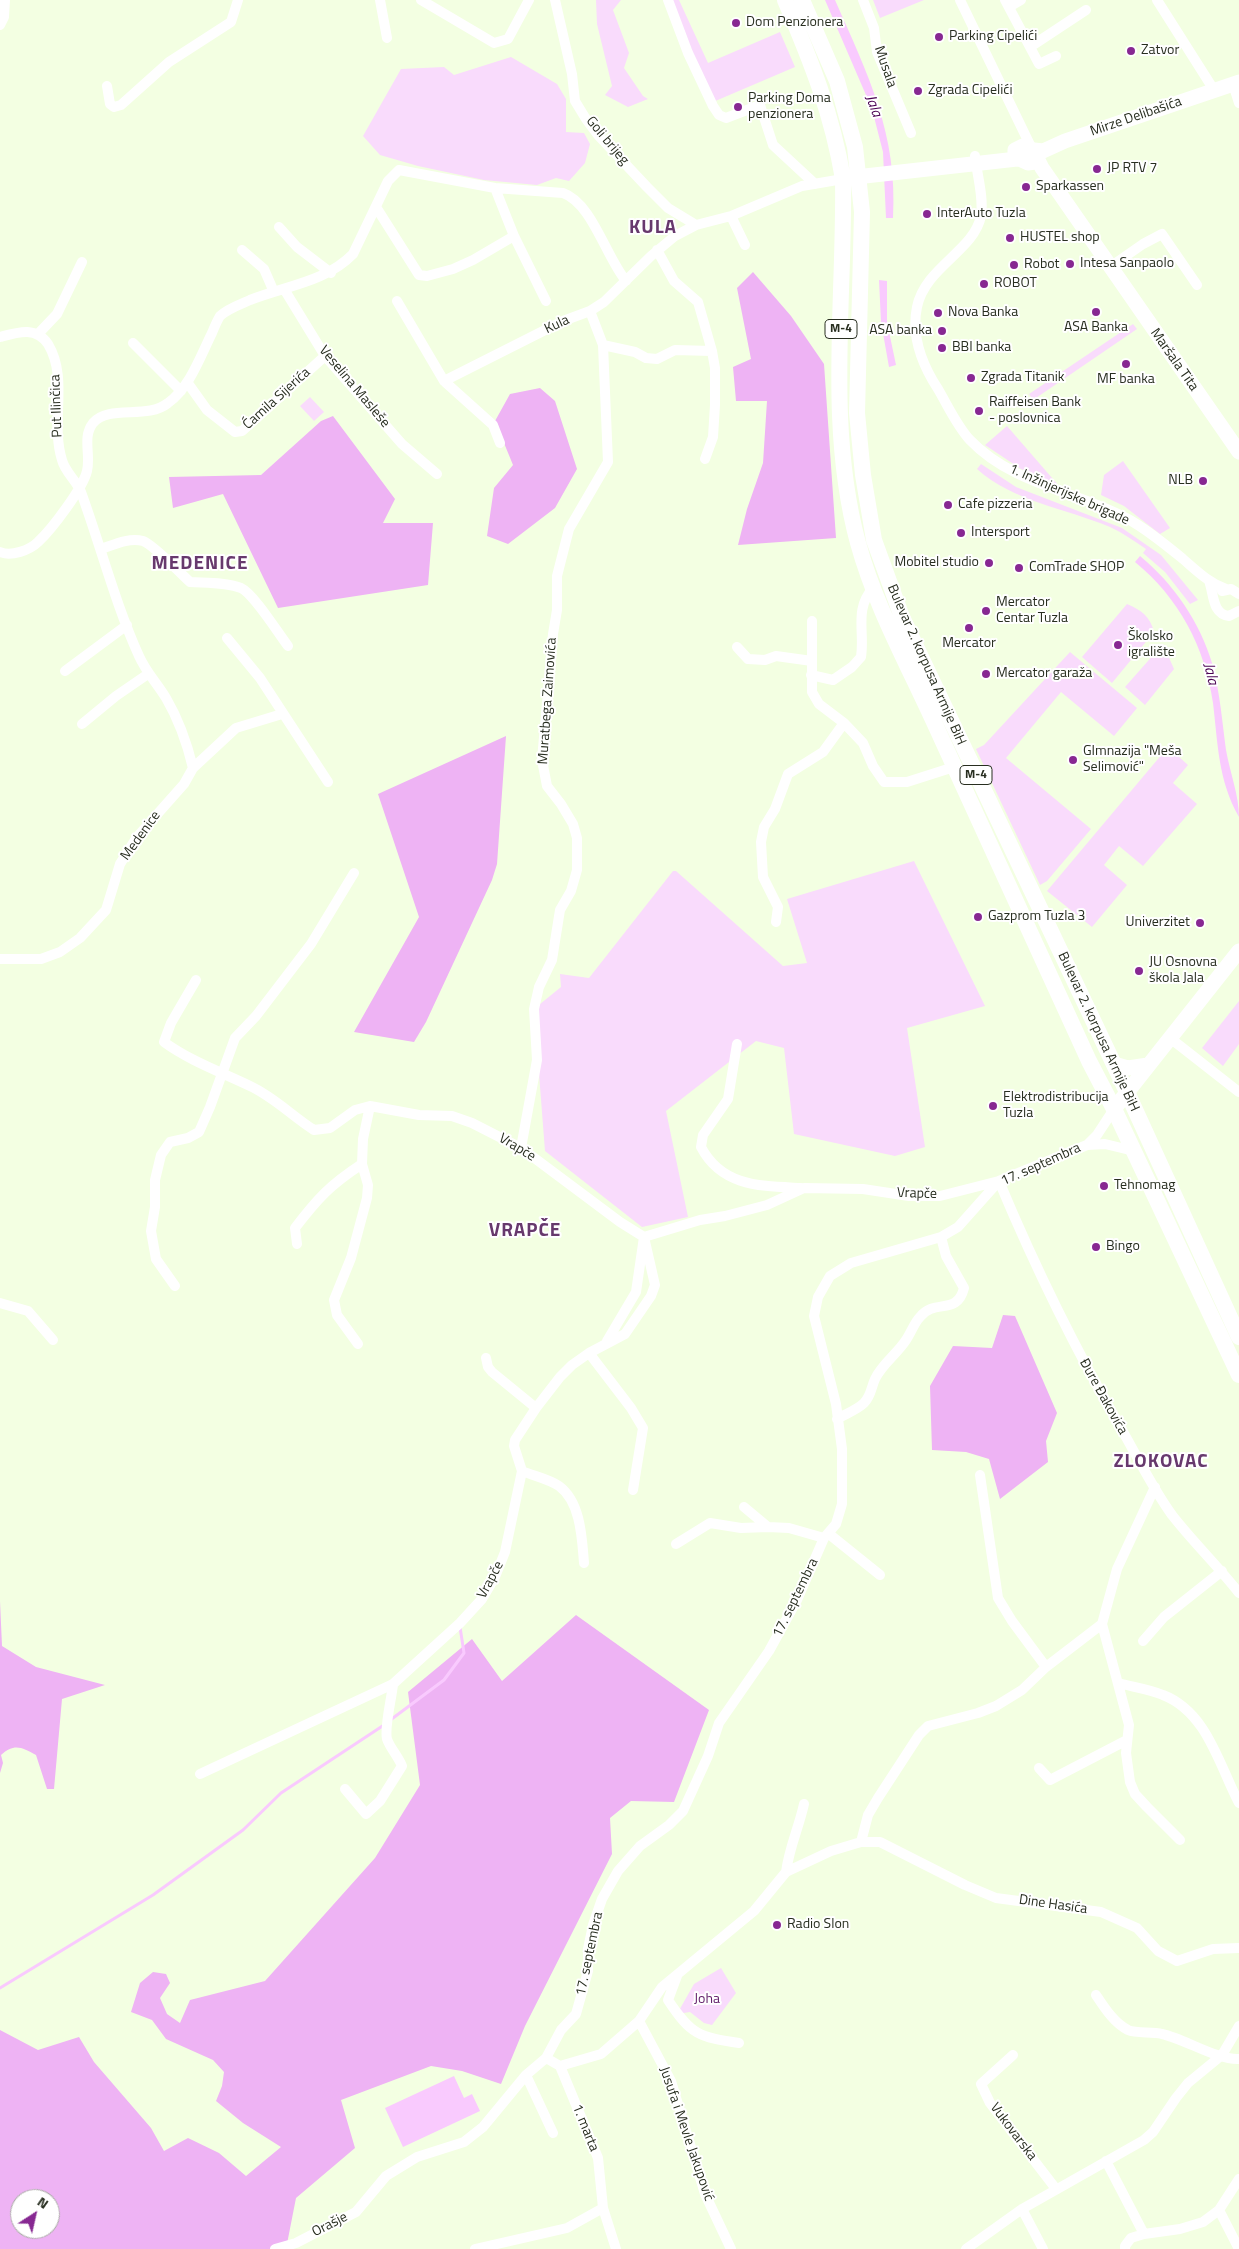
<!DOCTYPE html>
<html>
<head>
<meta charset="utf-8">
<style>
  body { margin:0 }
  #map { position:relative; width:1239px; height:2249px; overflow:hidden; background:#f3ffe2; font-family:"Titillium Web",sans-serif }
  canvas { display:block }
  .north { position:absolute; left:10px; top:2189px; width:50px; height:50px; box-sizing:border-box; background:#fff; border:1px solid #a9aba6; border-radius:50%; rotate:35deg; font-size:14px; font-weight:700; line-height:20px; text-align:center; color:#282e20 }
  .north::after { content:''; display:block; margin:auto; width:18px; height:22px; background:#872892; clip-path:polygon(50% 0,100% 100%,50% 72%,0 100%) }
</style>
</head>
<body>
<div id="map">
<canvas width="1239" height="2249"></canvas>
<div class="north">N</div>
</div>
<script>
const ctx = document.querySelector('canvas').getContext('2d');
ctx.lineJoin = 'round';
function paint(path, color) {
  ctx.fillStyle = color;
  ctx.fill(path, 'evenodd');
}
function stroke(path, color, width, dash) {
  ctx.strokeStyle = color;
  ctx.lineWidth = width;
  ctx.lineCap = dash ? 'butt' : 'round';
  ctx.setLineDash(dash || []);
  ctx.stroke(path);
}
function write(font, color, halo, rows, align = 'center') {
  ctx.font = font + ' "Titillium Web",sans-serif';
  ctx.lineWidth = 4;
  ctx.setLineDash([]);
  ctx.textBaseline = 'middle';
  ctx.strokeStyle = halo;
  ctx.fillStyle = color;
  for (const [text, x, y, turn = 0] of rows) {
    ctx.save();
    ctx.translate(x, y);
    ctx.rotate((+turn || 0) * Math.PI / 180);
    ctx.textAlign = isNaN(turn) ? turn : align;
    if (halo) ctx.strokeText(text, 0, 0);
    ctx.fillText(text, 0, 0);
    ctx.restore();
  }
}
const green = new Path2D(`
  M596 0H621L613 10 629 53 624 68 643 96 648 99 628 107 605 95 612 86 597 24Z
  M671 0H679L708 63 780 32 795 67 713 102Z
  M873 0H924L880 18Z
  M511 57 557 84 566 99V132L584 133 590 144 585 163 569 181 556 178 537 185 484 180 418 166 380 155 363 136 401 69 444 67 454 75Z
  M1133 324 1137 329 1033 400 1029 394Z
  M310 397 324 412 314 421 300 406Z
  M1007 426 1059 486 1021 469 985 445Z
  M1123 461 1170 528 1160 534 1124 506 1101 495 1104 475Z
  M981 464 1016 487 1122 528 1161 555 1198 600 1190 604 1165 572 1143 553 1146 549C1134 541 1123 533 1110 527 1065 508 1014 502 977 469Z
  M1127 604C1141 610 1150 616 1154 632L1112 683 1082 657Z
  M1163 644 1174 669 1145 705 1125 687Z
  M1070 652 1137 708 1114 736 1061 692 1006 758 1091 829 1047 881 1040 885 976 749 984 745Z
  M1168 747 1188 765 1173 783 1197 804 1143 866 1119 846 1104 865 1127 885 1092 927 1047 891Z
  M914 861 985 1006 907 1028 925 1147 895 1156 794 1134 784 1048 756 1041 666 1111 688 1217 642 1227 545 1151 534 1009 561 987 560 974 589 978 673 871H676L783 966 807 963 787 899Z
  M1239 1001V1044L1223 1066 1202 1048Z
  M721 1968 736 1993 712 2025 704 2023 690 2012 677 2014 694 1984Z`);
const forest = new Path2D(`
  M753 272 791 316 824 364 836 538 738 545 747 509 763 463 767 401H736L733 367 751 359 737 288Z
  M540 388 555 401 577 469 555 508 508 544 487 536 494 488 513 465 495 421 510 394Z
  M333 416 395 499 383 523H433L428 585 278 608 223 494 173 508 169 477 261 475 321 421Z
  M506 736 497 864 492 880 426 1022 414 1042 354 1032 419 917 378 794Z
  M1003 1315 1015 1316 1057 1413 1046 1441 1048 1462 1000 1499 989 1459 966 1452 932 1450 930 1386 953 1346 992 1348Z
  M0 1601 2 1646 36 1667 105 1685 62 1699 54 1789H47L36 1755C22 1747 14 1743 1 1755L3 1763 0 1773Z
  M576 1615 709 1710 674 1802 631 1801 610 1818 612 1854 525 2026 501 2084 462 2071 431 2066 341 2100 355 2148 296 2198 286 2249H0V2030L38 2050 79 2037 94 2062 151 2128 164 2151 188 2138 219 2153 246 2176 281 2147 243 2123 216 2101 222 2086 224 2072 213 2060 166 2039 152 2020 131 2012 140 1983 153 1972 166 1974 170 1983 160 1998 167 2014 180 2023 190 2000 265 1981 375 1858 420 1785 408 1692 472 1639 502 1681ZM20 2199H50V2229H20Z`);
const water = new Path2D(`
  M825 0H835C868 75 898 134 893 218H886L883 152 872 109Z
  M879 280 887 281V322L896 365 889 367 881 322Z
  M1140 556C1173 583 1200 622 1212 663 1220 692 1222 721 1226 750 1230 773 1239 795 1239 817 1218 780 1218 744 1213 703 1205 647 1179 598 1135 562Z
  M454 2076 464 2098 472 2094 480 2111 403 2147 385 2108Z`);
const stream = new Path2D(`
  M389 1721 444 1680 464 1653 460 1627
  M0 1988 153 1895 243 1830 281 1793 384 1725`);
const street = new Path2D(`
  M380 0 387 38
  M421 0 494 43 508 39 529 0
  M555 0 572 74 575 101 586 119 598 135 647 187 668 208 696 225
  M668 0 688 53 713 106 719 115 726 118 760 105 773 145 815 184
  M863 0 874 28 877 52 911 133
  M960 0 1032 149
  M1005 0 1039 64 1056 56
  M1157 0 1214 90
  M1009 7 1021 0
  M0 25 4 17 5 0
  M1030 47 1086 10
  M1233 84 1239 103
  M107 86 110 104 114 107 121 105 169 62 231 22 238 0
  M975 156C977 175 984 197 981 216 974 251 925 267 917 307 911 336 923 366 938 389 948 406 957 426 970 440 1013 485 1077 491 1128 519 1148 530 1166 545 1183 559 1197 571 1209 583 1226 589
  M376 207 419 275 427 276 453 269 473 260 514 236 495 188
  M731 216 745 245
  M279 227 297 247 331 273
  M514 236 546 301
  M242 250 264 269 274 292
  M657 250 674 281 698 302 712 351 715 368V405L713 437 705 459
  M1110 267 1143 244 1162 234 1197 285
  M284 289 325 356 402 444 437 474
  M397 301 444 381 563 321 590 311 604 302 651 256 675 236 696 225 731 216 802 186 843 179
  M38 334 57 314 82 262
  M0 337C18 332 36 326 48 344 69 379 50 422 62 460 65 472 76 480 81 492 101 547 115 603 139 656 146 672 157 683 166 698 179 720 187 743 193 768L184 784 137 837 120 864 106 910 80 938 60 952 41 959H0
  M133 343 181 391
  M603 345 635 352 646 358 657 359 675 350 712 351
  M444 381 493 425 500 443
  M187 382 207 410 235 432 242 431 325 356
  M101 549C113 545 129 537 143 541 154 545 180 573 190 582 207 583 225 582 241 588 254 594 278 633 288 646
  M0 552C11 557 30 550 38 542 52 529 83 488 87 471 91 455 82 437 93 423 109 404 147 420 168 403 190 387 200 357 212 333 214 328 217 321 220 316 227 309 241 304 250 300 285 286 326 282 353 254L388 181 399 170 495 188 563 193C592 203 606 257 626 281
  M1209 581C1214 594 1212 614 1229 616L1239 611
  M1222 591 1231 589 1239 594
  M812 621V692L819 704 844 723
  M227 638 260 678 328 782
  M737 647 748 659 765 660 776 656 812 661
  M65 671 127 625
  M811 675 833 680 852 667 861 657C865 632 854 609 873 588
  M82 724 116 696 148 674
  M193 768 236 728 282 714
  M776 922 778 907 763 877 761 842 764 827 775 809 788 774 823 752 844 723 863 743 873 766 884 782H907L954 767
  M196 980 171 1023 164 1042C190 1061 221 1072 250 1086 274 1097 292 1116 314 1130L330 1128 355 1110 370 1106 419 1115 452 1116 472 1123 521 1148 620 1222 644 1237 636 1292 607 1341
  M1170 1038 1239 1092
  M737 1044 728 1099 703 1135 701 1147C722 1187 761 1186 801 1188
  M1087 1145 1105 1144 1134 1151
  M521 1148 537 1060 534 1009 539 987 552 960 560 910 571 891 577 870V838L573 824 561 804 547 786 542 760 553 634 557 610V576L569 529 608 462 603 345 590 311
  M297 1244 295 1228C318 1198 330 1185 362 1164
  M175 1286 156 1259 151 1231 155 1207V1180L161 1155 170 1142 188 1138 199 1132 210 1107 235 1038 256 1016 311 944 354 873
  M0 1303 28 1311 53 1340
  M358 1344 337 1315 334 1300 351 1258 367 1198 368 1185 362 1164 363 1139 370 1106
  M589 1353 631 1408 643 1428 633 1490
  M486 1358 488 1367 492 1372 536 1408
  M837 1419C845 1414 857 1410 864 1403 871 1396 871 1388 875 1379 882 1364 897 1354 906 1340 911 1333 914 1323 920 1317 935 1298 957 1316 964 1288L946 1256 941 1237
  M522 1471C534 1476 549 1479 559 1486 581 1502 582 1539 584 1563
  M980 1475 998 1598 1012 1621 1046 1667
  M744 1507 768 1527 789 1528 824 1538
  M829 1534 880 1575
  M676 1544 710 1523 741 1528 768 1527
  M1102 1624 1129 1725 1126 1753 1130 1782 1135 1794 1147 1807 1180 1840
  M1143 1641 1164 1617 1222 1571
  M1118 1683C1133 1687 1149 1689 1163 1695 1207 1712 1219 1765 1239 1803
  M1039 1768 1050 1780 1127 1740
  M200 1774 393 1684 460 1623 482 1599 495 1577 505 1552 522 1471 514 1446 515 1440 536 1408 560 1377 572 1365 589 1353 625 1334 651 1296 655 1285 644 1237 700 1220 725 1216 767 1205 804 1188 863 1189 909 1196H940L999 1181C1035 1267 1075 1349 1122 1430 1138 1458 1153 1489 1172 1515 1193 1542 1218 1566 1239 1593
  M345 1789 366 1814 380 1801 402 1766C398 1756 390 1748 387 1739 384 1728 392 1697 393 1684
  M861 1842 868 1815 878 1798 919 1735 928 1726 978 1713 996 1706 1022 1690 1046 1667 1102 1624 1117 1569 1155 1487
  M786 1872C789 1848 799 1827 804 1804
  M677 1976 668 2000C691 2035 699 2037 739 2043
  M1096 1995C1104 2007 1114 2023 1128 2030 1137 2034 1152 2031 1162 2034 1185 2039 1217 2060 1239 2059
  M639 2021 671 2081 705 2194 731 2249
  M1013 2055 981 2084 990 2103 1056 2189
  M546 2058 560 2066 598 2158 603 2208 616 2249
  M560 2066 601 2054 639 2021 662 1987 754 1911 786 1872 831 1851 861 1842H880L965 1885 996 1898 1101 1912 1137 1928 1158 1951 1177 1961 1213 1949 1239 1948
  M526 2075 553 2133
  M1106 2161 1144 2234 1131 2238 1125 2246V2249
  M1022 2209 1043 2249
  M1144 2234 1180 2229 1203 2222 1219 2210
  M275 2249 296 2243 356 2212 386 2176 417 2157 464 2142 483 2127 526 2075 546 2058 561 2030 576 2014 588 1971V1949L593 1925 602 1899 618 1871 640 1846 669 1825 683 1811 708 1756 719 1723 769 1651 797 1600 824 1538 836 1524 842 1504V1449L836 1404 814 1316 818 1297 830 1276 851 1263 941 1237 958 1227 999 1181 1087 1145 1097 1135 1114 1109
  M475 2249 567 2228 603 2208
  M966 2249 1022 2209 1144 2140 1153 2132 1176 2098 1188 2083 1222 2055 1239 2026
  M1239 2249 1219 2210 1239 2179`);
const secondary = new Path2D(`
  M1023 146 1036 151 1038 158 1035 162 1028 163 1015 157V150Z
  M1034 150 1043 151 1065 141 1239 82
  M1037 158 1042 168 1239 452
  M847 178 1017 159
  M1114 1064 1128 1068 1148 1065
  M1114 1109 1239 951`);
const primary = new Path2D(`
  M785 0C811 61 832 113 843 179 845 299 826 425 858 543 875 605 906 661 933 720 985 833 1037 947 1089 1061L1114 1109 1239 1375
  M802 0 837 81 855 147 862 212 857 413 863 475 874 540 902 617 1127 1092 1239 1337`);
const markers = [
  [736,23,5,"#872892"],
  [939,37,5,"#872892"],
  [1131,51,5,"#872892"],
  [918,91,5,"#872892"],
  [738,107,5,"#872892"],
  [1097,169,5,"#872892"],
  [1026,187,5,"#872892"],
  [927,214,5,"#872892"],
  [1010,238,5,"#872892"],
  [1070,264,5,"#872892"],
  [1014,265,5,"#872892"],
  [984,284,5,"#872892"],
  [1096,312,5,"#872892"],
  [938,313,5,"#872892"],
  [942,331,5,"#872892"],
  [942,348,5,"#872892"],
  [1126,364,5,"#872892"],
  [971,378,5,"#872892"],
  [979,411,5,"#872892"],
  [1203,481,5,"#872892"],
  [948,505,5,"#872892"],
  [961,533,5,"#872892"],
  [989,563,5,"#872892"],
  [1019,568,5,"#872892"],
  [986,611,5,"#872892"],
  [969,628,5,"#872892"],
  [1118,645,5,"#872892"],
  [986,674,5,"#872892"],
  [1073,760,5,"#872892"],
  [978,917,5,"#872892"],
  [1200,923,5,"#872892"],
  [1139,971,5,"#872892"],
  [993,1106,5,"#872892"],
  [1104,1186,5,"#872892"],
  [1096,1247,5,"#872892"],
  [777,1925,5,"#872892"]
];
const shields = [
  [841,329,32],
  [976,775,32]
];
const shieldNames = [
  ["M-4",841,329],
  ["M-4",976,775]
];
const poiNames = [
  ["Dom Penzionera",746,23],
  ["Parking Cipelići",949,37],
  ["Zatvor",1141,51],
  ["Zgrada Cipelići",928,91],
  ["Parking Doma",748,99],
  ["penzionera",748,115],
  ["JP RTV 7",1107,169],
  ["Sparkassen",1036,187],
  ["InterAuto Tuzla",937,214],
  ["HUSTEL shop",1020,238],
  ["Intesa Sanpaolo",1080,264],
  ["Robot",1024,265],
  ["ROBOT",994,284],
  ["Nova Banka",948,313],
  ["ASA Banka",1096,328,"center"],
  ["ASA banka",932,331,"right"],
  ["BBI banka",952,348],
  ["Zgrada Titanik",981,378],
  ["MF banka",1126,380,"center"],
  ["Raiffeisen Bank",989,403],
  ["- poslovnica",989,419],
  ["NLB",1193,481,"right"],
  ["Cafe pizzeria",958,505],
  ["Intersport",971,533],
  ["Mobitel studio",979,563,"right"],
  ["ComTrade SHOP",1029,568],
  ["Mercator",996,603],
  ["Centar Tuzla",996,619],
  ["Školsko",1128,637],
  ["igralište",1128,653],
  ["Mercator",969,644,"center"],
  ["Mercator garaža",996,674],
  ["GImnazija \"Meša",1083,752],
  ["Selimović\"",1083,768],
  ["Gazprom Tuzla 3",988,917],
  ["Univerzitet",1190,923,"right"],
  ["JU Osnovna",1149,963],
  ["škola Jala",1149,979],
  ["Elektrodistribucija",1003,1098],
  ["Tuzla",1003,1114],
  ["Tehnomag",1114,1186],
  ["Bingo",1106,1247],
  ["Radio Slon",787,1925]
];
const streetNames = [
  ["Musala",885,67,71],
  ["Mirze Delibašića",1136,117,-19],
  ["Goli brijeg",607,141,50],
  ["Kula",557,325,-25],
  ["Maršala Tita",1174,360,55],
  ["Veselina Masleše",354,387,50],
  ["Ćamila Sijerića",277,399,-42],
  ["Put Ilinčica",57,406,-92],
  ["1. Inžinjerijske brigade",1069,495,24],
  ["Bulevar 2. korpusa Armije BiH",926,665,66],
  ["Muratbega Zaimovića",548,701,-86],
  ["Medenice",141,836,-54],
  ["Bulevar 2. korpusa Armije BiH",1098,1032,65],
  ["Vrapče",517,1148,31],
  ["17. septembra",1041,1165,-24],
  ["Vrapče",917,1194,2],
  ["Đure Đakovića",1103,1397,61],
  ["Vrapče",491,1580,-62],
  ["17. septembra",796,1598,-64],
  ["Dine Hasića",1053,1905,8],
  ["17. septembra",590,1954,-78],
  ["1. marta",585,2128,68],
  ["Vukovarska",1013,2132,53],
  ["Jusufa i Mevle Jakupović",686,2134,71],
  ["Orašje",330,2225,-27]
];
const parkNames = [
  ["Joha",707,2000]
];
const waterNames = [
  ["Jala",873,106,69],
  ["Jala",1210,674,77]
];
const districtNames = [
  ["KULA",653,228],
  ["MEDENICE",200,564],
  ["VRAPČE",525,1231],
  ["ZLOKOVAC",1161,1462]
];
paint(green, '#f9dbfc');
paint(forest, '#eeb3f4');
paint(water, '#f9cafe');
stroke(stream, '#f9cafe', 3);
stroke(street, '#fff', 10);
stroke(secondary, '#fff', 15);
stroke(primary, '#fff', 16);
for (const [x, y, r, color] of markers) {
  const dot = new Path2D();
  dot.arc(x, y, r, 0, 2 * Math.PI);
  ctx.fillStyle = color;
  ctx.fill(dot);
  stroke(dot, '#fff', 2);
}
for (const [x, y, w] of shields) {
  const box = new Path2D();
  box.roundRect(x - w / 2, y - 9.5, w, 19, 4);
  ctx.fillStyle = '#fff';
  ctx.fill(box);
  stroke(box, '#282e20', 1);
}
write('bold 12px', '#282e20', null, shieldNames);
write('14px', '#282e20', '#fff', poiNames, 'left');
write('14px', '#282e20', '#fff', streetNames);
write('14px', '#611c69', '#fff', parkNames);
write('italic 15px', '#480050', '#fff', waterNames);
ctx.letterSpacing = '1px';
write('bold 19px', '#67396d', '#fff', districtNames);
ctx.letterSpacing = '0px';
</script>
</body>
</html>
